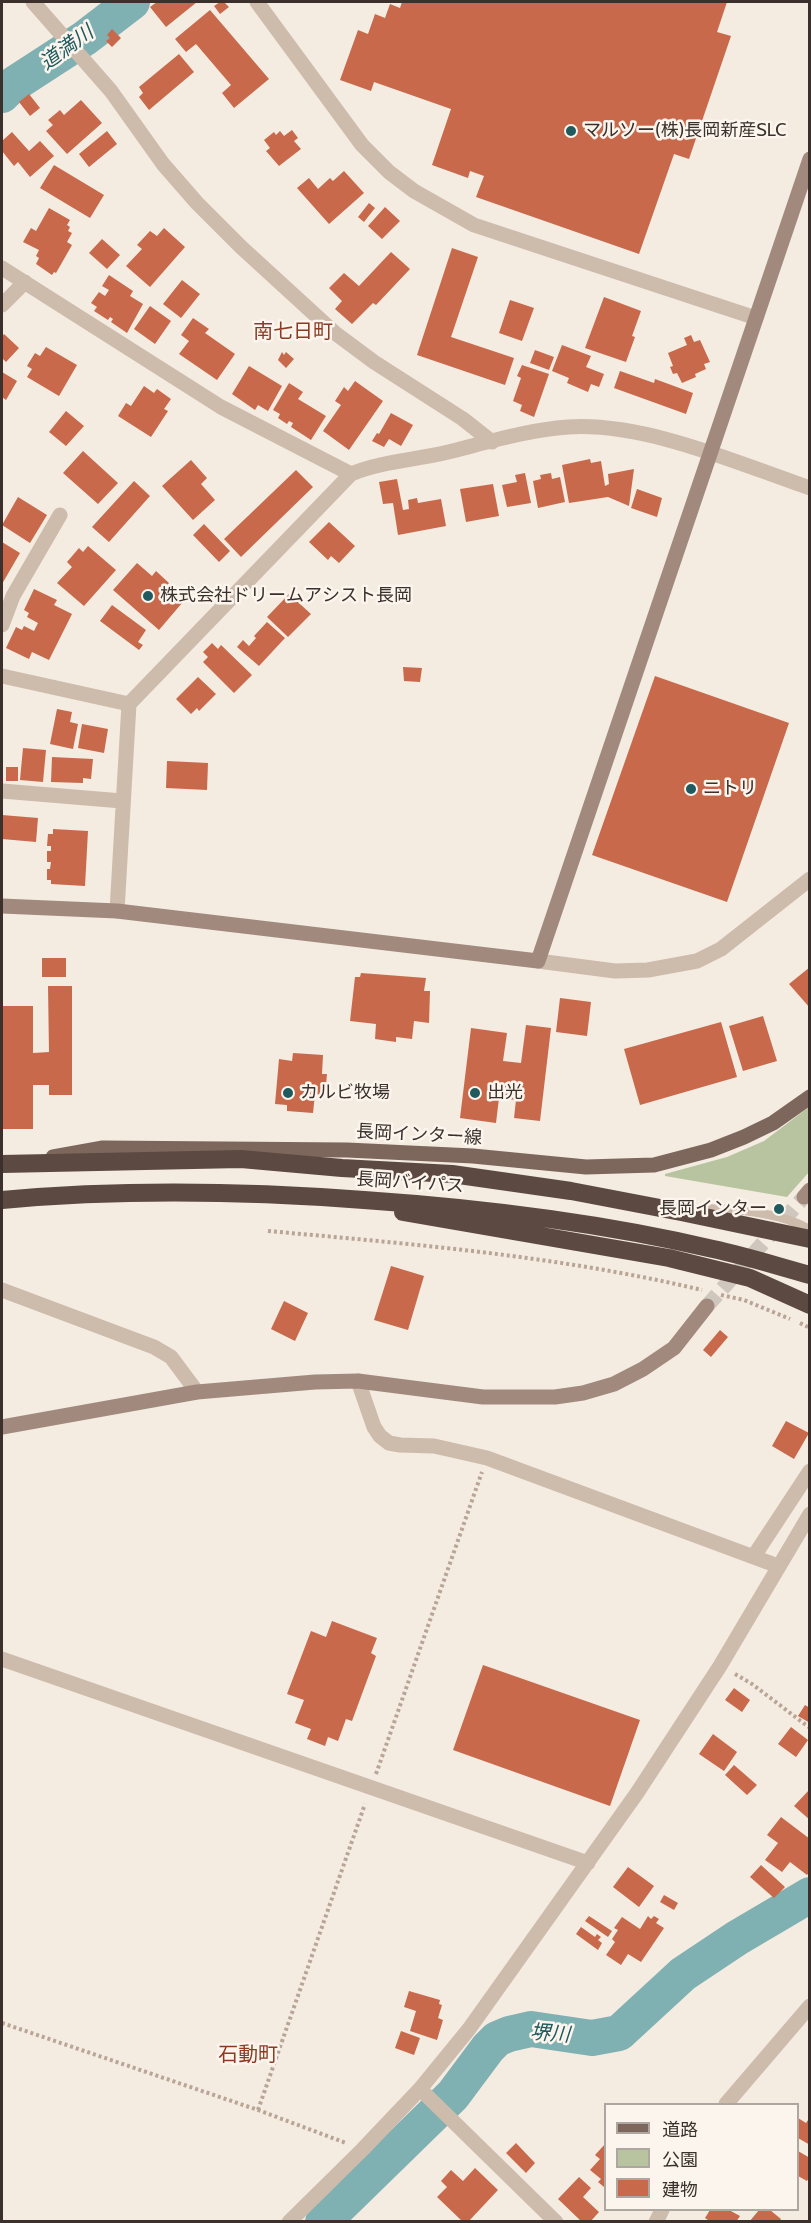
<!DOCTYPE html>
<html>
<head>
<meta charset="utf-8">
<style>
  body { margin:0 }
  #map { position:relative; width:811px; height:2223px; overflow:hidden; background:#f4ebe1; font-family:Cabin,"Noto Sans JP",sans-serif }
  canvas { display:block }
  .frame { position:absolute; inset:0; border:3px solid #3b302b; pointer-events:none }
  .legend { position:absolute; left:604px; top:2103px; width:195px; height:108px; box-sizing:border-box; background:#fbf5ee; border:2px solid #aea6a0; margin:0; padding:8px 10px; list-style:none; font-size:18px; color:#3b302b }
  .legend li { display:flex; align-items:center; gap:12px; height:30px }
  .legend b { width:30px; border:2px solid #aea6a0 }
</style>
</head>
<body>
<div id="map">
<canvas width="811" height="2223"></canvas>
<div class="frame"></div>
<ul class="legend">
<li><b style="height:8px;background:#7d675c"></b>道路</li>
<li><b style="height:16px;background:#b8c4a0"></b>公園</li>
<li><b style="height:16px;background:#c8694b"></b>建物</li>
</ul>
</div>
<script>
const ctx = document.querySelector('canvas').getContext('2d');
ctx.lineJoin = 'round';
function paint(path, color) {
  ctx.fillStyle = color;
  ctx.fill(path, 'evenodd');
}
function stroke(path, color, width, dash) {
  ctx.strokeStyle = color;
  ctx.lineWidth = width;
  ctx.lineCap = dash ? 'butt' : 'round';
  ctx.setLineDash(dash || []);
  ctx.stroke(path);
}
function write(font, color, halo, rows, align = 'center') {
  ctx.font = font + ' Cabin,"Noto Sans JP",sans-serif';
  ctx.lineWidth = 5;
  ctx.setLineDash([]);
  ctx.textBaseline = 'middle';
  ctx.strokeStyle = halo;
  ctx.fillStyle = color;
  for (const [text, x, y, turn = 0] of rows) {
    ctx.save();
    ctx.translate(x, y);
    ctx.rotate((+turn || 0) * Math.PI / 180);
    ctx.textAlign = isNaN(turn) ? turn : align;
    if (halo) ctx.strokeText(text, 0, 0);
    ctx.fillText(text, 0, 0);
    ctx.restore();
  }
}
const green = new Path2D(`
  M809 1107V1172L787 1197 665 1176V1174L727 1157 764 1141Z`);
const river = new Path2D(`
  M2 95 11 86 85 38 132 2
  M323 2222 453 2095 488 2048 497 2039 509 2034 531 2029 592 2038 619 2033 683 1974 737 1938 810 1895`);
const building = new Path2D(`
  M157 2H197L166 27 150 7Z
  M220 2H224L229 7 220 14 214 6Z
  M402 2H727L717 32 731 36 689 159 674 154 639 254 476 197 484 176 470 171 468 178 432 165 451 109 374 82 371 91 340 80 358 30 368 34 375 14 385 18 390 4 400 8Z
  M210 10 269 79 234 108 222 93 231 85 196 44 186 52 175 39Z
  M112 29 121 38 112 47 106 41 110 38 107 35Z
  M179 54 194 72 149 110 139 97 143 93 139 87Z
  M29 94 40 108 30 116 19 102Z
  M81 100 102 123 67 154 46 131 53 125 48 120 60 110 64 115Z
  M292 130 298 138 294 141 301 149 279 166 266 151 270 148 264 140 274 132 276 135 280 131 284 136Z
  M107 131 117 144 89 167 79 154Z
  M12 132 29 151 40 141 54 156 30 177 18 162 14 166 2 151V141Z
  M54 165 104 195 90 218 40 188Z
  M344 171 364 193 329 224 297 188 309 178 318 189 330 178 333 181Z
  M369 203 375 208 364 222 358 217Z
  M385 207 400 221 382 239 368 226Z
  M49 208 70 220 67 225 70 227 68 231 72 233 67 242 72 245 56 273 54 272 52 275 36 264 39 258 36 256 39 250 23 242 31 228 36 231Z
  M164 228 185 247 150 287 126 266 142 249 137 245 150 231 157 236Z
  M102 239 120 255 107 269 89 253Z
  M452 248 478 257 451 337 514 358 505 385 417 355Z
  M391 252 410 269 376 305 373 303 352 324 335 309 342 301 329 288 344 273 359 286Z
  M109 275 133 291 130 296 143 304 127 333 111 322 113 319 110 317 108 320 94 311 97 307 91 303 99 292 105 296 109 290 102 286Z
  M182 280 200 294 181 318 163 304Z
  M604 297 641 311 632 336 635 337 626 362 585 348Z
  M510 300 534 308 522 341 499 333Z
  M150 306 171 321 155 344 134 329Z
  M193 318 209 329 205 333 235 354 217 380 179 354 189 341 181 335Z
  M4 334 19 348 6 362 2 358V337Z
  M691 335 694 342 700 340 710 362 704 364 706 369 695 374 696 377 682 383 677 373 673 374 670 367 673 366 668 353 687 345 684 338Z
  M562 345 591 356 586 367 604 374 599 387 591 384 588 392 567 383 569 378 552 371Z
  M46 347 77 365 59 396 27 377 32 369 27 366 35 353 40 356Z
  M535 350 554 357 549 370 530 363Z
  M282 352 284 355 286 352 294 359 286 368 278 360Z
  M522 365 549 374 534 417 520 411 522 405 513 401 521 378 517 376Z
  M249 366 282 386 268 411 258 405 255 410 232 394Z
  M620 371 654 383 655 379 693 393 686 414 614 388Z
  M2 372 17 381 6 400 2 397Z
  M355 381 383 401 349 450 323 431 341 405 335 401 344 387 348 391Z
  M289 383 303 392 298 399 326 416 311 440 291 427 293 423 289 421 287 424 278 418 280 414 273 410Z
  M144 386 154 393 157 389 171 399 164 409 168 411 151 437 118 416 126 403 131 406Z
  M66 411 84 426 66 446 49 432Z
  M391 413 413 425 401 446 389 439 384 447 372 441 377 433 379 434Z
  M83 451 118 483 98 504 63 473Z
  M590 459 591 463 601 461 605 486 609 484 608 474 634 469 629 506 608 497 569 503 562 465Z
  M191 460 207 478 201 484 215 500 193 520 162 486Z
  M296 470 313 487 241 557 224 539Z
  M525 473 531 503 507 507 502 485 517 482 515 475Z
  M551 473 552 479 560 477 565 502 538 508 533 481 541 479 540 475Z
  M397 479 403 510 409 509 408 500 417 498 418 503 441 499 446 526 398 535 393 503 383 504 379 482Z
  M134 481 150 496 109 542 92 527Z
  M493 484 499 516 466 522 460 489Z
  M637 489 662 498 657 517 631 508Z
  M18 497 47 515 30 543 2 525Z
  M329 522 355 546 339 563 331 556 328 560 309 542Z
  M204 524 230 551 219 562 193 535Z
  M2 542 20 553 2 584Z
  M88 546 116 570 84 606 57 583 72 567 67 562 79 548 83 552Z
  M137 563 152 576 156 571 169 583 165 588 182 603 159 630 113 590Z
  M34 589 57 600 54 605 72 614 49 660 32 652 29 659 6 648 16 627 22 630 24 626 34 631 38 623 27 617 29 613 24 610Z
  M289 594 311 614 288 637 267 617Z
  M112 605 146 630 138 642 143 645 139 650 100 621Z
  M267 622 285 638 259 666 237 647 243 640 249 646 256 638 254 636Z
  M212 643 218 649 221 645 252 675 234 693 203 662 208 657 203 652Z
  M403 667 422 668 420 682 404 681Z
  M655 676 789 723 727 902 592 855Z
  M198 677 216 694 199 711 197 708 191 714 176 699Z
  M57 709 72 712 70 722 78 724 73 749 50 744Z
  M82 724 108 729 104 753 78 748Z
  M23 748 46 750 43 782 20 780Z
  M52 757 93 759 91 779 83 778V783L51 782Z
  M167 761 208 763 207 790 166 788Z
  M6 767H18V781H6Z
  M2 815 38 818 36 842 2 839Z
  M53 829 88 831 85 886 51 884V880H47V869H50L51 862H47V851H51V846H47L48 834H53Z
  M42 958H66V977H42Z
  M810 967V1008L789 984Z
  M361 973 426 978 424 991H430L429 1023 414 1021 412 1039 396 1037V1042L375 1039 376 1024 350 1021 355 977H360Z
  M48 986H72V1095H49V1085H33V1129H2V1006H33V1053L49 1052Z
  M560 998 591 1002 587 1036 556 1032Z
  M763 1016 777 1061 743 1071 729 1026Z
  M721 1022 737 1077 640 1105 624 1049Z
  M526 1025 551 1028 540 1121 514 1118 516 1100 499 1098 496 1123 460 1118 471 1028 507 1033 503 1061 521 1063Z
  M293 1053 323 1055 322 1074H327L325 1095 315 1094 313 1113 287 1111V1105L275 1104 279 1059 292 1061Z
  M391 1266 424 1276 408 1330 374 1320Z
  M284 1301 308 1313 295 1341 271 1329Z
  M720 1330 728 1337 711 1357 703 1350Z
  M786 1421 809 1433 794 1459 772 1446Z
  M332 1621 377 1638 371 1653 376 1656 352 1721 346 1719 338 1741 328 1737 325 1746 307 1739 311 1729 295 1723 304 1700 287 1694 311 1631 326 1637Z
  M483 1665 640 1720 610 1806 453 1750Z
  M734 1688 750 1700 742 1712 725 1700Z
  M805 1705 810 1708V1723L798 1716Z
  M791 1727 808 1740 796 1757 778 1744Z
  M713 1734 737 1752 724 1771 699 1754Z
  M734 1765 757 1785 747 1795 725 1775Z
  M810 1789V1820L794 1806Z
  M781 1817 810 1839V1871L807 1875 790 1862 782 1872 765 1860 778 1843 767 1835Z
  M761 1865 785 1887 774 1898 750 1877Z
  M628 1867 654 1886 639 1907 613 1887Z
  M664 1895 678 1903 674 1910 660 1902Z
  M589 1916 612 1931 608 1937 585 1921Z
  M648 1916 651 1919 654 1916 659 1919 656 1923 664 1928 641 1962 628 1954 621 1965 606 1955 615 1942 612 1939 618 1930 614 1928 622 1917 640 1929Z
  M581 1927 595 1937 597 1934 601 1937 598 1940 602 1943 598 1950 576 1934Z
  M409 1991 440 2000 439 2004 442 2005 438 2018 443 2020 437 2040 410 2031 416 2011 404 2007Z
  M401 2031 420 2038 414 2055 395 2048Z
  M810 2117V2145L798 2138V2118L806 2123Z
  M516 2143 535 2163 526 2173 506 2153Z
  M606 2143V2186L604 2187 598 2182 601 2179 590 2170 600 2159 595 2155Z
  M798 2151 810 2158V2176L807 2181 798 2176Z
  M475 2168 498 2190 468 2222H463L437 2197 447 2187 441 2181 451 2170 463 2181Z
  M579 2177 591 2188 583 2197 599 2212 590 2222H582L558 2199Z
  M710 2210H729L740 2216 736 2222H711L705 2218Z
  M759 2210H770L781 2219 779 2222H749Z`);
const secondaryTunnel = new Path2D(`
  M707 1306 804 1197`);
const path = new Path2D(`
  M268 1231C413 1244 559 1256 702 1290
  M721 1295 744 1300 790 1319
  M800 1323 810 1328
  M735 1674 752 1684 810 1728
  M376 1774 482 1472
  M2 2023 258 2110 346 2143
  M258 2110 365 1804`);
const lane = new Path2D(`
  M695 1210C726 1206 784 1213 810 1230`);
const street = new Path2D(`
  M33 2 111 91 163 164 197 203 241 247 335 333 374 362 463 419 492 442
  M257 2 362 145 389 172 414 191 474 225 756 318
  M2 268 221 407 351 474
  M2 305 25 282
  M2 625 13 596 60 515
  M2 676 129 704
  M2 791 122 801
  M117 911 129 704 351 474C380 462 413 460 444 453 485 443 526 430 568 427 645 422 737 463 810 488
  M538 961 615 971 648 970 697 961 721 949 810 879
  M2 1290 154 1347 171 1357 197 1392
  M358 1381 374 1427 380 1436 389 1443 400 1445 434 1446 487 1458 778 1566
  M754 1556 810 1471
  M2 1659 588 1863
  M420 2089 556 2222
  M726 2104 810 2006
  M289 2222 363 2149 420 2089 469 2029 637 1793 720 1666 810 1514
  M656 2222 662 2210`);
const secondary = new Path2D(`
  M2 906 117 911 538 961 810 159
  M804 1197 810 1190
  M2 1427 197 1392 315 1382 358 1381 483 1397H555L583 1393 614 1384 643 1369 674 1348 707 1306`);
const primary = new Path2D(`
  M53 1157 103 1148 347 1150 473 1156 586 1167 654 1165 711 1150 744 1137 773 1123 810 1097`);
const highway = new Path2D(`
  M2 1164 241 1159 342 1168 452 1174 571 1191 681 1212 810 1239
  M2 1200C122 1189 243 1191 364 1200 481 1208 598 1222 713 1249 746 1256 777 1266 810 1275
  M403 1212 669 1258 750 1278 810 1305`);
const markers = [
  [571,131,6,"#1f5a5e"],
  [148,596,6,"#1f5a5e"],
  [691,789,6,"#1f5a5e"],
  [288,1093,6,"#1f5a5e"],
  [475,1093,6,"#1f5a5e"],
  [779,1209,6,"#1f5a5e"]
];
const poiNames = [
  ["マルソー(株)長岡新産SLC",583,131],
  ["株式会社ドリームアシスト長岡",160,596],
  ["ニトリ",703,789],
  ["カルビ牧場",300,1093],
  ["出光",487,1093],
  ["長岡インター",767,1209,"right"]
];
const streetNames = [
  ["長岡インター線",419,1135,3],
  ["長岡バイパス",410,1183,4]
];
const waterNames = [
  ["道満川",67,48,-36],
  ["堺川",550,2034,4]
];
const neighbourhoodNames = [
  ["南七日町",293,332],
  ["石動町",248,2055]
];
paint(green, '#b8c4a0');
stroke(river, '#7fb0b2', 36);
paint(building, '#c8694b');
stroke(secondaryTunnel, '#cfc6bd', 15, [15, 8]);
stroke(path, '#b9a596', 4, [3, 3]);
stroke(lane, '#cdbbac', 9);
stroke(street, '#cdbbac', 15);
stroke(secondary, '#a18a7d', 15);
stroke(primary, '#7d675c', 15);
stroke(highway, '#5c4a42', 18);
for (const [x, y, r, color] of markers) {
  const dot = new Path2D();
  dot.arc(x, y, r, 0, 2 * Math.PI);
  ctx.fillStyle = color;
  ctx.fill(dot);
  stroke(dot, '#fbf5ee', 2);
}
write('18px', '#3b302b', '#fbf5ee', poiNames, 'left');
write('18px', '#3b302b', '#fbf5ee', streetNames);
write('italic 20px', '#1f5a5e', '#fbf5ee', waterNames);
write('20px', '#8c3b22', '#fbf5ee', neighbourhoodNames);
</script>
</body>
</html>
